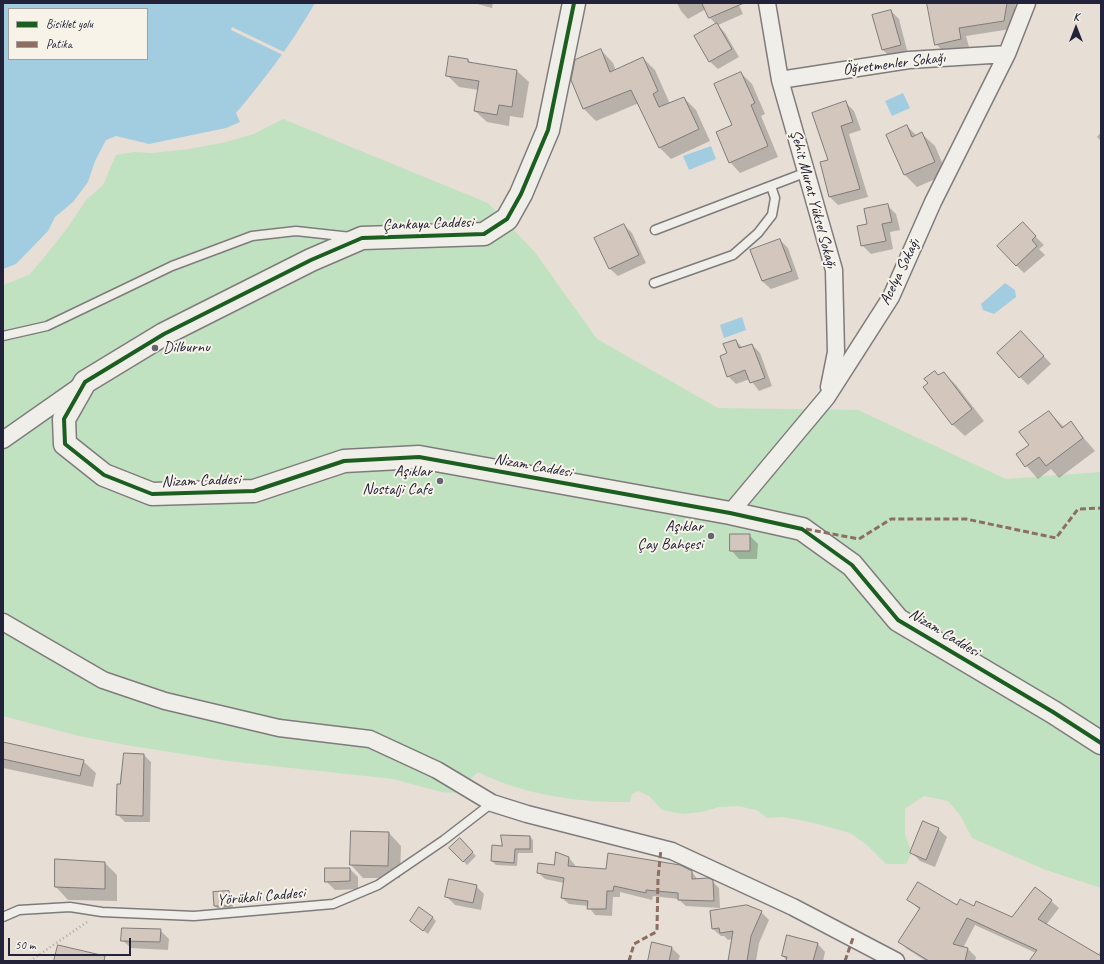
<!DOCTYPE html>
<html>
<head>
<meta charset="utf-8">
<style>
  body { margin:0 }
  #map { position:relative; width:1104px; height:964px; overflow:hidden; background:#e7ded5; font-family:Caveat,sans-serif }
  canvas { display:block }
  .frame { position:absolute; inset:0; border:4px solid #22223b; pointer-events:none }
  .legend { position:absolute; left:8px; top:8px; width:140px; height:52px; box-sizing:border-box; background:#f7f3e8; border:1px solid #a29fa3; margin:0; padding:5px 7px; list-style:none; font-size:12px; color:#22223b }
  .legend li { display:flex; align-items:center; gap:8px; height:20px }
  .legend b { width:20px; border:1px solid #a29fa3 }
  .north { position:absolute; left:1056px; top:8px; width:40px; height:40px; -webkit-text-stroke:3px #f7f3e8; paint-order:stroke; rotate:0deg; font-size:11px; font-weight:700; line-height:16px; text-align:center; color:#22223b }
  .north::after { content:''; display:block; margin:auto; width:14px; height:18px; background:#22223b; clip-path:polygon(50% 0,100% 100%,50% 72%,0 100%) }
  .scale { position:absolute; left:8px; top:938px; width:123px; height:18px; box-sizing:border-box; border:2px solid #22223b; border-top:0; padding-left:5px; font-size:12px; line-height:14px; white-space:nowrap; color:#22223b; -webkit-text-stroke:3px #f7f3e8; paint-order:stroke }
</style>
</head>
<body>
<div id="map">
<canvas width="1104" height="964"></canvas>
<div class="frame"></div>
<ul class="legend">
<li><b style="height:5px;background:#1b5e20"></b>Bisiklet yolu</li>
<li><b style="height:5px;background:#8d6e63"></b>Patika</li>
</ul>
<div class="north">K</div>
<div class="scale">50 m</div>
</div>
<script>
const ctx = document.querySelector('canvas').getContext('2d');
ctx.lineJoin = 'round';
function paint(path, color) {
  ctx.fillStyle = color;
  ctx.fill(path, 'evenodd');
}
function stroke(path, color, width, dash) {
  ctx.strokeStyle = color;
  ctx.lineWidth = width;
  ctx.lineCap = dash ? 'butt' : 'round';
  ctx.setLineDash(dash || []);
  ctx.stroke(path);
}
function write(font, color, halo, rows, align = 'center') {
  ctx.font = font + ' Caveat,sans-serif';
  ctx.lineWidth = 4;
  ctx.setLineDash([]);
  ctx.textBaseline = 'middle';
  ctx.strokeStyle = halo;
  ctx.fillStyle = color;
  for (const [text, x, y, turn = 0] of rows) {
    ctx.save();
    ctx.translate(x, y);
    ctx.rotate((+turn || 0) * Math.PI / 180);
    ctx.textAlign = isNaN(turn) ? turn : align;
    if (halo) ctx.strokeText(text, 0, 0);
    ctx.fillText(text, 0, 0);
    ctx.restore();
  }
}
const green = new Path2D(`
  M283 119 488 203 534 251 597 339 718 408 858 410 1006 479 1101 472V888L1046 870 972 838 960 815 948 801 924 796 905 809V835L912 853 906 864H886L867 845 850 833 814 823 784 817 768 818 756 810 738 806 719 807 702 812 683 814 662 810 649 796 638 791 632 794 630 802C581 803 522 795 478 772L455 793 441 792 393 779 227 761 126 745 79 736 3 716V285L29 275 42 260 69 226 86 200 103 185 116 155 134 152 151 153 189 149 226 142 254 134Z`);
const water = new Path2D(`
  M3 3H315C292 43 265 79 236 113L240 122 226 128 149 144 116 136 106 140 95 161 88 182 73 202 55 217 48 231 16 264 3 269ZM9 9H147V59H9Z
  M903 93 910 108 892 116 885 101Z
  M711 146 716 159 689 170 683 156Z
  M1005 283 1015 290 1016 297 994 314 983 310 981 304Z
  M742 317 746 330 724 338 720 325Z`);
const pier = new Path2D(`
  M232 27 284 52 283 55 231 30Z`);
const shadow = new Path2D(`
  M474 3H493L492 8Z
  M677 3H738L743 14 718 25 725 33 739 57 718 69 709 61 717 25 710 18 706 9 688 19 681 11Z
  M788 3H815L790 4Z
  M928 3H1016L1011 29 966 36 969 47 944 52 936 44Z
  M891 11 899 19 908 54 891 58 883 50 874 16Z
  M601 50 613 63 616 71 643 58 655 70 670 104 684 98 696 110 710 141 671 159 659 147 639 103 596 121 584 109 572 80Z
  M468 60 472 64 517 71 529 82 523 118 510 116 509 126 487 122 475 111 479 90 459 87 447 75Z
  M741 73 752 84 765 114 761 116 778 157 740 173 730 162 733 125Z
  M846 103 854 111 861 130 849 134 868 197 838 205 830 197 829 161Z
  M907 126 917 136 922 134 935 146 947 174 917 187 905 175Z
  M1101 132V141L1097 137Z
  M888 206 896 214 900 230 890 232 893 249 871 254 862 245 868 225Z
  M624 225 632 233 646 263 618 276 609 268Z
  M1031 232 1044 245 1039 249 1045 255 1024 273 1016 265Z
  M780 240 788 248 799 279 771 289 762 281 751 251Z
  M736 341 743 348 752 345 760 353 772 386 759 391 750 379 736 384 728 376Z
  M1030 341 1051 364 1028 385 1020 377Z
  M944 373 956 385 984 421 965 436 952 424 929 384Z
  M1049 412 1064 427 1070 422 1095 451 1059 478 1051 469 1038 479 1017 455 1030 445Z
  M749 535 758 544 757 559H739L731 550Z
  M3 743 83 761 96 773 93 787 3 768Z
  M144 755 151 762 150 822H125L117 814 121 771Z
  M938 829 947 837 935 867 920 861 912 853Z
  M352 832 389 833 401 846 400 878H363L351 865Z
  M530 837 533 840V853H518L517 866 496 865 492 861 503 847Z
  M460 840 476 856 467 865 451 848Z
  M569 858 575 865V867L606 870 691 871 698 880 712 881 719 888 720 908 686 906 678 899 653 896 652 900 620 892V897H613L612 916 595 915 588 906 569 904 562 898 564 883 545 879 538 872Z
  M56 860 105 863 117 875V901L68 900 56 887Z
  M350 869 358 877V889L335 890 326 881Z
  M476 886 484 894 481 910 455 905 447 897Z
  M229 892 233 896V909L219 910 215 906Z
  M909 900 974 908 1012 918 1051 901 1059 908 1046 925 1098 955 1100 952 1101 961H1030L1036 953 975 925 963 948 968 949 976 957 975 961H926L907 949 900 942 920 910Z
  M761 912 769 920 759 943 756 961H729L732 939 728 940 724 936H721L713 929Z
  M432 917 436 921 428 934 411 921Z
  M160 930 169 939 168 950 131 948 122 940Z
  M817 943 825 952 823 961H787L783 956Z
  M672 948 680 956 678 961H649Z`);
const building = new Path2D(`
  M702 3H744L709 18Z
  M927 3H1007L1004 21 959 28 961 39 935 45Z
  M891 10 901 45 882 50 872 15Z
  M717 23 732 49 709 62 694 36Z
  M601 49 610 72 643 57 658 91 653 94 659 107 684 97 699 129 659 148 631 90 583 109 571 80 575 60Z
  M449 56 468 59V62L517 70 512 107 499 105 497 115 474 111 479 81 446 76Z
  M741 72 755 103 751 105 768 146 729 163 716 132 732 125 714 84Z
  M846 101 853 122 841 126 860 189 829 197 820 162 828 160 812 113Z
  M907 125 912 137 922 132 935 162 904 175 886 135Z
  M888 204 892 222 882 224 886 241 861 246 857 226 867 224 864 209Z
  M1023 222 1036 236 1032 240 1037 246 1016 266 997 246Z
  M624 224 639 255 609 269 594 238Z
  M780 239 792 271 762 281 750 250Z
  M1021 331 1044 356 1019 378 997 353Z
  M736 340 739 348 752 344 765 378 750 383 745 370 727 377 720 356 727 353 723 344Z
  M935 371 938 375 944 372 972 409 952 425 923 387 928 383 924 379Z
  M1049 411 1062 428 1071 421 1083 438 1046 466 1039 457 1025 467 1016 454 1029 445 1019 432Z
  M730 534H750V551H730Z
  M3 742 84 760 80 776 3 759Z
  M124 753 144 754 143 816 116 815 117 784H120Z
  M923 821 939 828 926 860 910 853Z
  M351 831 389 832 388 866 350 865Z
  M501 835 530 836V849H515L514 863 491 861 492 845 502 846Z
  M460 838 473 852 463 862 449 848Z
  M556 852 569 857 568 866 606 869 608 853 680 865 692 871V879L708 878 713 880 714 901 678 900V893L646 890V893L614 886 613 891H607L606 909H587L588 901 561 898 564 878 537 873 538 863 554 865Z
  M55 859 105 862V889L55 887Z
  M325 868H350V881L325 882Z
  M449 879 477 885 473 903 445 897Z
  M918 882 957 905 960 899 974 906 976 901 1012 917 1035 887 1052 900 1038 919 1101 956V961H1029L1037 950 967 918 953 944 968 948 965 961H929L898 942 920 908 907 900Z
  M229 891 230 906H214L213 892Z
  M747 905 762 911 751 936 747 961H728L733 931 720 933 719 928 712 929 710 911Z
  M419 907 433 917 423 931 410 921Z
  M122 928 161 929 160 942 121 941Z
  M787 935 818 943 813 961H786L787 957 782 956Z
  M652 942 672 947 669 961H648Z
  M58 945 105 956 104 961H54Z`);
const path = new Path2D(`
  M30 961 87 922`);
const lane = new Path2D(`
  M655 230 807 172
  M654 283 733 255 758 233 772 215 775 198 771 186
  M3 336 47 326 172 266 252 236 296 231 351 237
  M3 917 19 910 70 907 102 912 194 916 333 904 378 885 444 840 492 803`);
const street = new Path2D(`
  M767 3 780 80 834 270 836 352 829 387
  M780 80 909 60 1007 54
  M3 440 80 386
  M730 513 827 397 891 297 933 202 1007 54 1027 3
  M3 622 103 680 165 701 279 728 370 739 437 770 492 803 527 814 672 851 793 907 896 961`);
const secondary = new Path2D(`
  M574 3 548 130 521 194 507 219 484 234 362 238 311 260 164 334 85 382 64 419 65 444 104 475 152 494 254 491 344 461 419 457 730 513 802 529 852 565 898 620 1053 712 1101 743`);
const quiet = new Path2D(`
  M806 529 859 539 891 519H966L1056 538 1078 509 1101 508
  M629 961 634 944 656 932 657 929 658 878 661 849
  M845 961 853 938`);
const cycleway = new Path2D(`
  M574 3 548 130 521 194 507 219 484 234 362 238 311 260 164 334 85 382 64 419 65 444 104 475 152 494 254 491 344 461 419 457 730 513 802 529 852 565 898 620 1053 712 1101 743`);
const markers = [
  [155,348,4,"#676471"],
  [440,481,4,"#676471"],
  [711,536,4,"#676471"]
];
const streetNames = [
  ["Öğretmenler Sokağı",894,64,-7],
  ["Şehit Murat Yüksel Sokağı",813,199,75],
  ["Çankaya Caddesi",428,224,-2],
  ["Acelya Sokağı",900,272,-64],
  ["Nizam Caddesi",533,466,10],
  ["Nizam Caddesi",201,481,-2],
  ["Nizam Caddesi",944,633,31],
  ["Yörükali Caddesi",261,897,-5]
];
const poiNames = [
  ["Dilburnu",163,348,"left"],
  ["Aşıklar",432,472],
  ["Nostalji Cafe",432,490],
  ["Aşıklar",703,527],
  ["Çay Bahçesi",703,545]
];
paint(green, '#c1e2c1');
paint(water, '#a2cde0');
paint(pier, '#e7ded5');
paint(shadow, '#0003');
paint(building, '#d3c6bc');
stroke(building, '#7f7b7c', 1);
stroke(lane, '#7f7b7c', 11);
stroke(street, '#7f7b7c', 19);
stroke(secondary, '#7f7b7c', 25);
stroke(path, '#aca9aa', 2.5, [1, 3]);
stroke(lane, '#f0eee9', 8);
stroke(street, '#f0eee9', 16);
stroke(secondary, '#f0eee9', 22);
stroke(quiet, '#8d6e63', 3, [6, 3]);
stroke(cycleway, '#1b5e20', 4);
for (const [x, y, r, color] of markers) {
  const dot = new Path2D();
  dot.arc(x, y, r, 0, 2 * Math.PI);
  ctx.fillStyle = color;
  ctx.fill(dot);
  stroke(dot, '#f7f3e8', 1.5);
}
write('16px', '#22223b', '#f7f3e8', streetNames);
write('16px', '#22223b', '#f7f3e8', poiNames, 'right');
</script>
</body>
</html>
